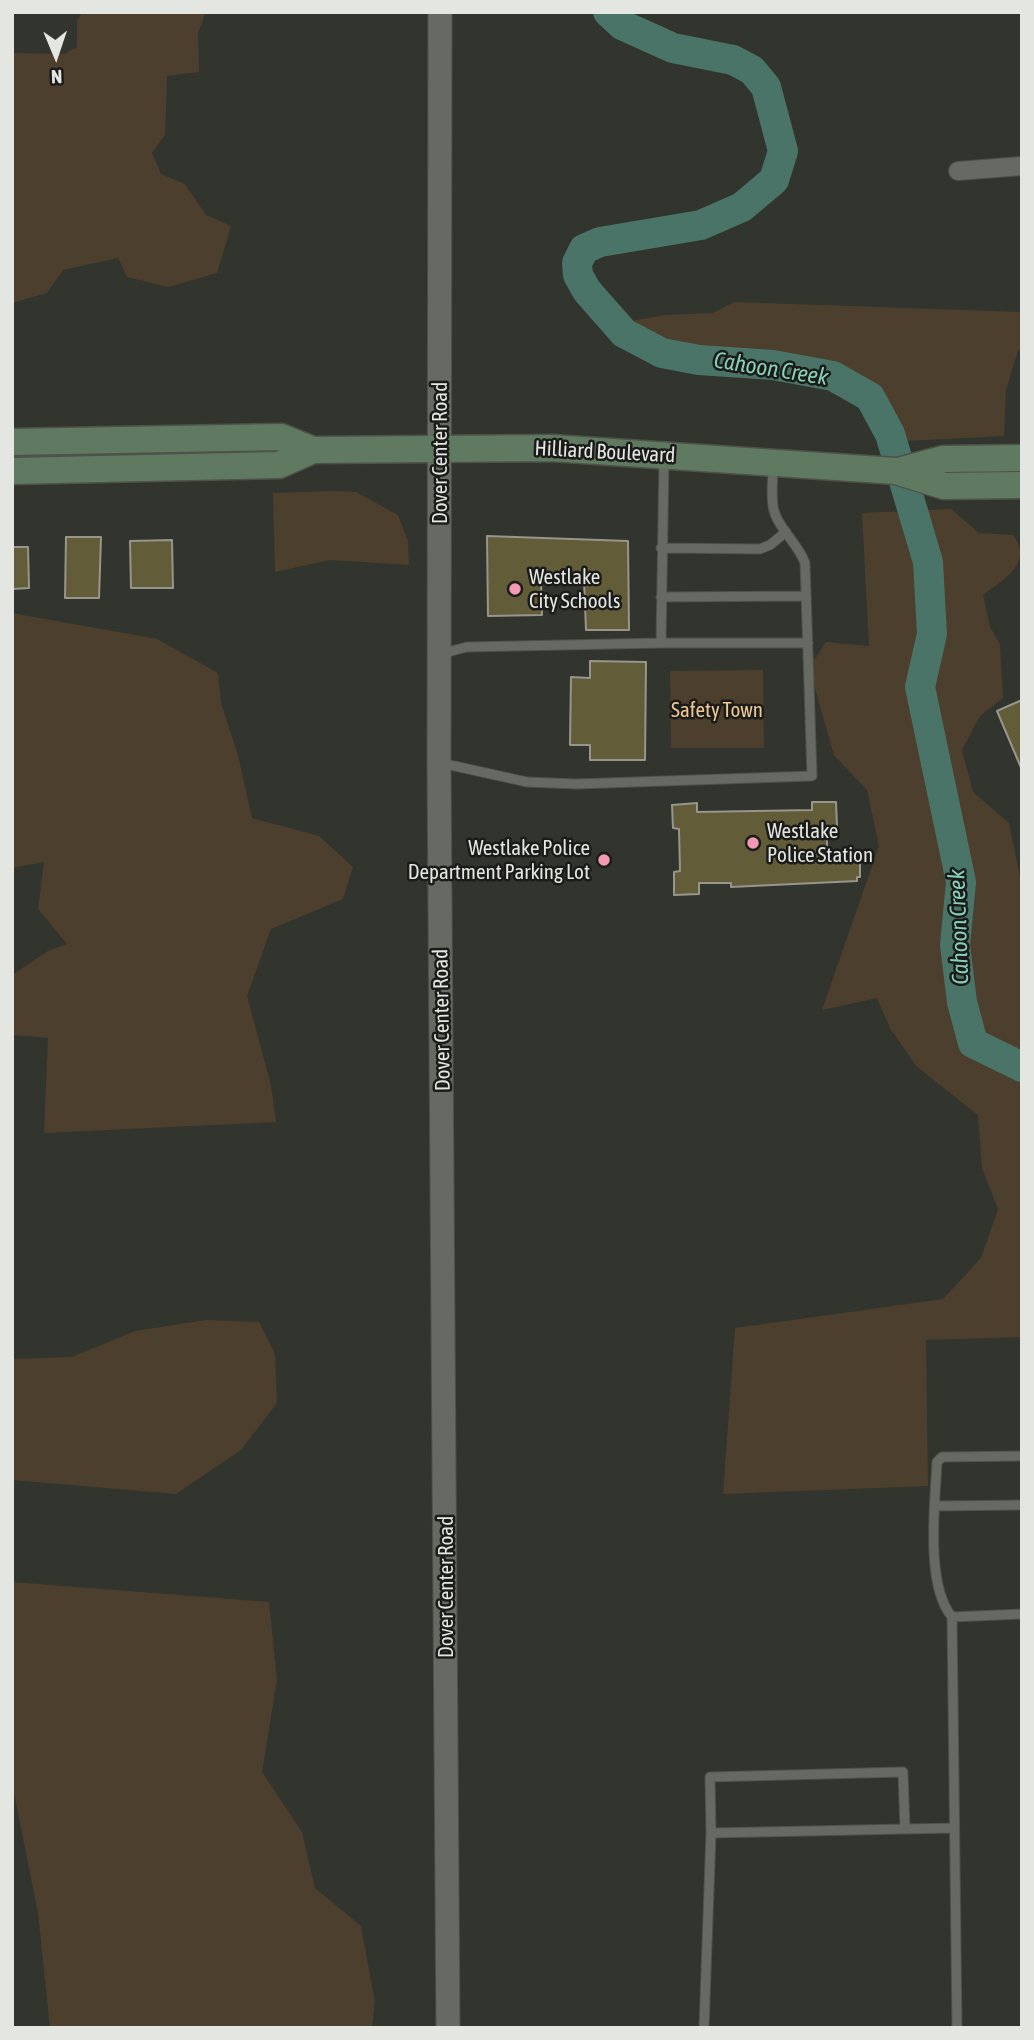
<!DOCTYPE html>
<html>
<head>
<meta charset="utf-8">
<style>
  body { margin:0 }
  #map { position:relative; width:1034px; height:2040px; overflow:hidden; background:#32352e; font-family:"Asap Condensed",sans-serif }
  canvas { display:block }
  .frame { position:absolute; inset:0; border:14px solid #e4e6e2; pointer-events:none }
  .north { position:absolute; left:21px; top:21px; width:70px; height:70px; -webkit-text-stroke:5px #1b1c19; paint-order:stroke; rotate:178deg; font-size:19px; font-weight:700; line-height:28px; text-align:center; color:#e4e6e2 }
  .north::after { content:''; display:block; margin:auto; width:24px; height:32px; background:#e4e6e2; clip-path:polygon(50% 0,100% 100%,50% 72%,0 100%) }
</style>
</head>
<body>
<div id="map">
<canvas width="1034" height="2040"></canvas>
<div class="frame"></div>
<div class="north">N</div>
</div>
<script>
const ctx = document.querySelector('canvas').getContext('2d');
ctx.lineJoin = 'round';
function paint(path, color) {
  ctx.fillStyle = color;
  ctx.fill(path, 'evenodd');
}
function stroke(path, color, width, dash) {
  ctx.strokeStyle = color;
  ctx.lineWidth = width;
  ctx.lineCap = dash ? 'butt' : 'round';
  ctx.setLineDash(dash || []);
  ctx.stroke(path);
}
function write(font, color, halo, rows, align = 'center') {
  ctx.font = font + ' "Asap Condensed",sans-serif';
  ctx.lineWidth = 5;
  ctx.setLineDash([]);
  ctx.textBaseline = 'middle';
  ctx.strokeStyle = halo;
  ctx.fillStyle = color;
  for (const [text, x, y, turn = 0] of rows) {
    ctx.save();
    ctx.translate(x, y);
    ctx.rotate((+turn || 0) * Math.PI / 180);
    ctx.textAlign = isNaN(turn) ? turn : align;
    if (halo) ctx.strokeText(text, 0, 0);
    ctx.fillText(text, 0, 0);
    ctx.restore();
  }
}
const green = new Path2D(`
  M83 12H206L198 33 199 72 167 76 165 135 152 153 161 174 185 184 206 215 231 226 217 273 168 287 127 277 118 258 63 270 47 293 12 303V56L14 53 64 54 77 47V20Z
  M734 302 1022 312V348L1018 351 1006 390 1004 436 904 441 890 434 870 397 834 376 773 365 699 360 662 353 624 333V322L666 315 713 313Z
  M333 491 356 492 398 515 408 541 409 565 330 560 275 572 273 493Z
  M951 509 979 533 1013 535C1034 563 1004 579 983 595L990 627 1000 644 1003 698 980 716 962 750 973 792 1009 823 1022 887V1337L926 1340 928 1486 723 1494 735 1328 943 1299 981 1258 998 1209 982 1168 978 1115 916 1066 890 1028 877 998 822 1010 879 846 867 790 834 755 809 668 826 642 869 646 862 513Z
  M12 613 157 639 218 673 221 703 238 755 252 818 319 836 353 867 343 899 271 929 247 996 271 1085 276 1122 44 1133 48 1038 12 1035V975L48 951 67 944 38 909 44 862 12 868Z
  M763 670 764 748H671L670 671Z
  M206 1320 259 1322 275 1354 277 1403 241 1450 176 1494 12 1480V1359L72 1357 135 1331Z
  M12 1582 269 1602 277 1680 262 1772 302 1832 315 1888 361 1926 375 2002 372 2028H50L38 1913 12 1783Z`);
const river = new Path2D(`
  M608 12 622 25 673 48 733 60 752 70 766 87 783 151 774 180 742 207 701 225 600 242 584 249 577 263 578 275 587 291 624 333 662 353 699 360 773 365 833 376 870 397 890 434 928 562 932 634 920 687 961 882 955 945 962 1002 973 1043 1022 1067`);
const building = new Path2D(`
  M487 536 628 541 629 630H586L584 580H541L542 615 488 616Z
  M66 537H101L99 598H65Z
  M172 540 173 588H131L130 541Z
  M12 547H28L29 588 12 589Z
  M590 661 646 662 645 760H590V745H570L571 677 590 678Z
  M1022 700V770L997 711Z
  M812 802H836L837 826H827V858L860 860V877H857V881L731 887V883H699V894L674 895V872L680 871 679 829 673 828 672 805 697 803V812L812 810Z`);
const service = new Path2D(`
  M664 460 661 643H808
  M661 548 760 549 770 545 786 532
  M661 597 806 596
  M440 654 467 647 661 643
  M441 763 527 782 576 784 812 776 805 563C798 543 776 527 773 506 771 493 773 479 773 466
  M935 1506 1022 1505
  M952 1617 1022 1614
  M905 1829 903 1772 710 1777 711 1833 954 1828
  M704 2028 711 1833
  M957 2028 952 1617C925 1585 935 1503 937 1462L942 1457 1022 1456`);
const minor = new Path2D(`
  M958 171 1022 166`);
const tertiary = new Path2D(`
  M440 12 439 763 448 2028`);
const secondary = new Path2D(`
  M12 442 281 437 313 450
  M12 471 279 465 313 450 552 448 896 471 944 486 1022 485
  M898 471 943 459 1022 458`);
const markers = [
  [515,589,7,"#f19ab2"],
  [753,843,7,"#f19ab2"],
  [604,860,7,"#f19ab2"]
];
const streetNames = [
  ["Hilliard Boulevard",605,452,3],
  ["Dover Center Road",440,453,-90],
  ["Dover Center Road",442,1020,-91],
  ["Dover Center Road",446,1587,-90]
];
const poiNames = [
  ["Westlake",529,577],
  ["City Schools",529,601],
  ["Westlake",767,831],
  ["Police Station",767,855],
  ["Westlake Police",590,848,"right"],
  ["Department Parking Lot",590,872,"right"]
];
const parkNames = [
  ["Safety Town",717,710]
];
const waterNames = [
  ["Cahoon Creek",771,369,9],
  ["Cahoon Creek",959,927,-92]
];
paint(green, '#4c3f2d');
stroke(river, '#4a7467', 30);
paint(building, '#625c39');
stroke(building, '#97958c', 2);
stroke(service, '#4f514b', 11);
stroke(minor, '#4f514b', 20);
stroke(tertiary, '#4f514b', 25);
stroke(secondary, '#4f514b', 29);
stroke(service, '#676a62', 9);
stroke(minor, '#676a62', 18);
stroke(tertiary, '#676a62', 23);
stroke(secondary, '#5f7a60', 26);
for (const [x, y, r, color] of markers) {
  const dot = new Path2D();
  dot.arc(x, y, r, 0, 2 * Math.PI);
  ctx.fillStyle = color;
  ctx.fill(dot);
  stroke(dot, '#1b1c19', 2.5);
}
write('21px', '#e4e6e2', '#1b1c19', streetNames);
write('21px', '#e4e6e2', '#1b1c19', poiNames, 'left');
write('21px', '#efc893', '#1b1c19', parkNames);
write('italic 23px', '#86d0b9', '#1b1c19', waterNames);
</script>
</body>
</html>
